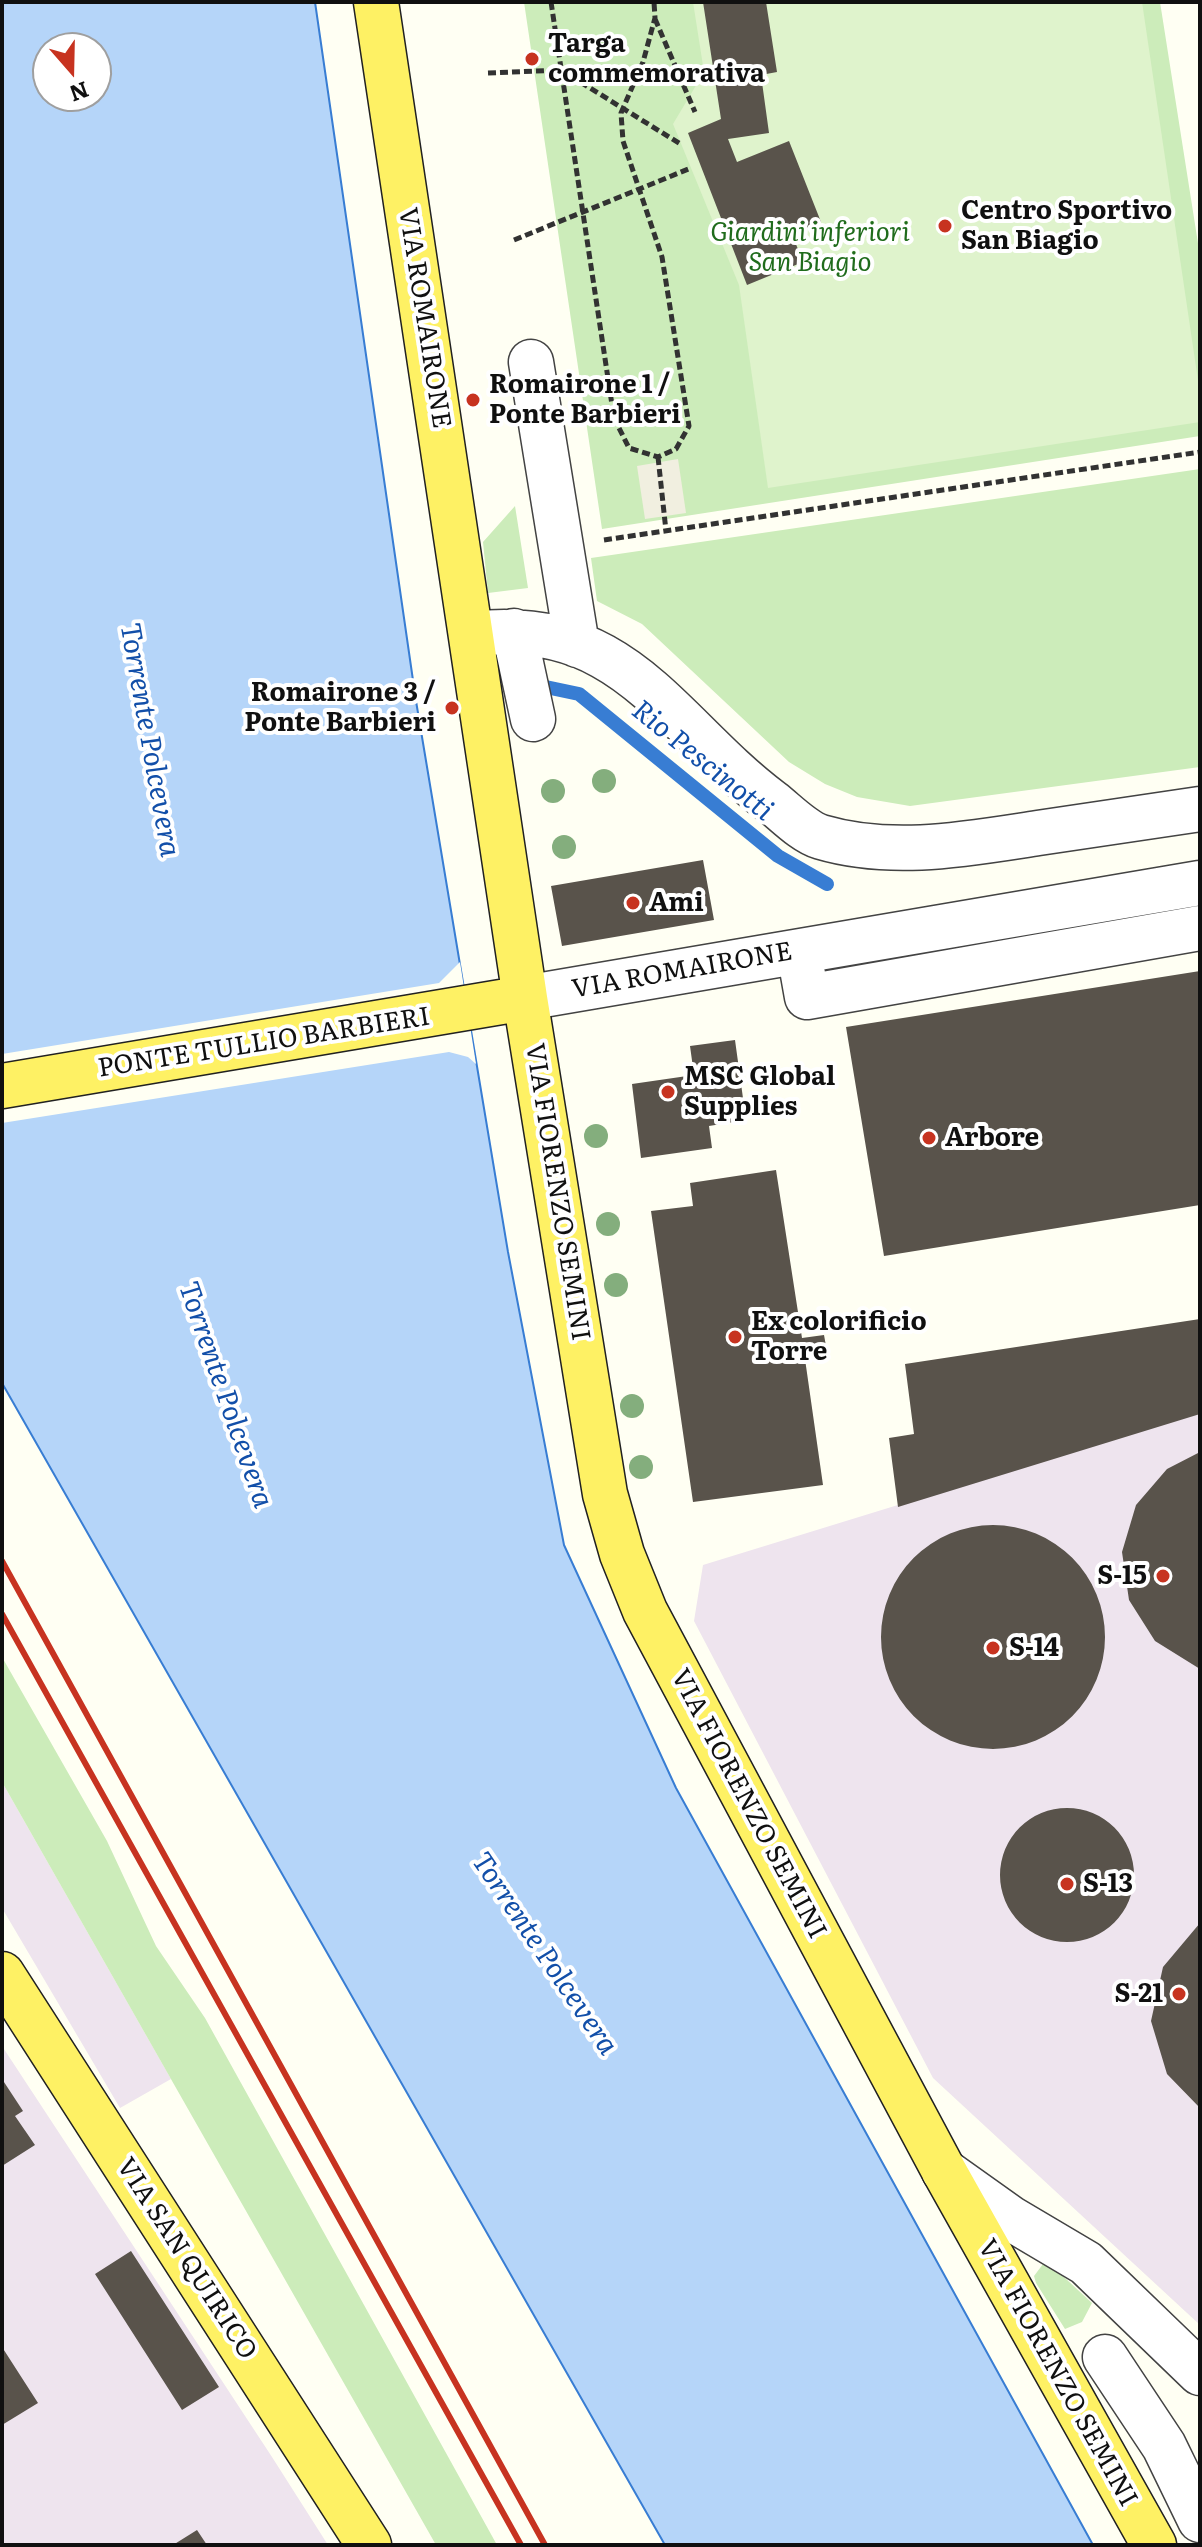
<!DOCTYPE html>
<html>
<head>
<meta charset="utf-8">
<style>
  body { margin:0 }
  #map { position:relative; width:1202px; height:2547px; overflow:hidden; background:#fffff3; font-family:Literata,serif }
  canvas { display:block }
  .frame { position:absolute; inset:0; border:4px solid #101010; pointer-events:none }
  .north { position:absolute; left:32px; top:32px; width:80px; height:80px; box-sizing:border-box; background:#fff; border:2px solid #9f9f9f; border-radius:50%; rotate:160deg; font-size:22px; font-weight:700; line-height:32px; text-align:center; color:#101010 }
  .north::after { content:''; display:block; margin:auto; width:28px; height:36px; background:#c73320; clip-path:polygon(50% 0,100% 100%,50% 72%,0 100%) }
</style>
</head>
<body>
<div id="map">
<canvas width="1202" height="2547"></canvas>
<div class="frame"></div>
<div class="north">N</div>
</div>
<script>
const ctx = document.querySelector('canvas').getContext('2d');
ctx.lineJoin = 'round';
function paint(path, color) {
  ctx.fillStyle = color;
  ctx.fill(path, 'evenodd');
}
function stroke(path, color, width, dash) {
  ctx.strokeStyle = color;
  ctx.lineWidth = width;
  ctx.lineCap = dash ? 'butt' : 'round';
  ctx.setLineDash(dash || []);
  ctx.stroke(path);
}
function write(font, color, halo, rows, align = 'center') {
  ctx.font = font + ' Literata,serif';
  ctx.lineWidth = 8;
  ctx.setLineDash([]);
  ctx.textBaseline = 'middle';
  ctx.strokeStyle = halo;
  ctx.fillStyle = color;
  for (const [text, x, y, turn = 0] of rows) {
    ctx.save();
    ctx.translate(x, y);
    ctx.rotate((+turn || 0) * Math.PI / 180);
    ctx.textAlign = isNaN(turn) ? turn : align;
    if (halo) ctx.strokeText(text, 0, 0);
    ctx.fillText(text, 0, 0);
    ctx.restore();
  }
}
const industrial = new Path2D(`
  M1200 1412V2325L933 2078 694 1621 703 1565Z
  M2 1782 171 2079 120 2108 2 1908Z
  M2 2046 272 2457 328 2545H2Z`);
const green = new Path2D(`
  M524 2H1160L1200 256V436L602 529Z
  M1200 469V767L910 806 857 797 825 784 789 762 642 624 597 601 591 558Z
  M515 506 528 588 488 593 483 542Z
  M2 1657 107 1841 156 1946 205 2018 497 2545H436L2 1782Z
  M1043 2264 1052 2266 1092 2303 1082 2322 1065 2329 1036 2283 1034 2276Z`);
const pitch = new Path2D(`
  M693 2H1142L1200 394V422L768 488 739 285 673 124 704 72Z`);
const plaza = new Path2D(`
  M678 459 686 513 645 519 637 466Z`);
const water = new Path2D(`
  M2 2H315L416 701 508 1252 564 1545 676 1788 1093 2545H665L2 1383ZM48 48H96V96H48Z`);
const pier = new Path2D(`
  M460 962 476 1064 468 1057 449 1052 2 1123V1054L439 983Z`);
const stream = new Path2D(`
  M541 686 579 694 778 856 827 884`);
const building = new Path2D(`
  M703 2H766L777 72 761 75 769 133 728 139 737 162 789 141 821 222 792 234 803 262 747 285 688 133 721 119Z
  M703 860 714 920 562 946 551 886Z
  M1200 971V1205L884 1256 846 1027Z
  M735 1040 746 1120 709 1126 712 1148 641 1158 632 1084 694 1075 690 1046Z
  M776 1170 802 1338 824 1335 828 1357 805 1359 823 1485 693 1502 651 1211 693 1206 690 1183Z
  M1200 1319V1414L898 1507 889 1438 914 1434 905 1364Z
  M1200 1452V1669L1155 1641 1129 1600 1122 1552 1136 1505 1167 1469Z
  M881 1637a112 112 0 1 1 224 0a112 112 0 1 1-224 0Z
  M1000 1875a67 67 0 1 1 134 0a67 67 0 1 1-134 0Z
  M1200 1923V2108L1167 2074 1151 2021 1163 1967Z
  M2 2079 23 2111 15 2116 35 2145 2 2166Z
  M131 2251 219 2387 182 2410 95 2274Z
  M2 2347 38 2403 2 2425Z
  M197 2530 207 2545H173Z`);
const path = new Path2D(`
  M551 2 614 418 629 448 658 457 676 449 689 426 662 257 623 141 621 113 643 62 655 18 654 2
  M655 19 695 112
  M488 73 561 70 682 145
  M514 240 691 168
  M658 457 666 531
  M604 540 1200 452`);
const minor = new Path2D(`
  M531 362 577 645
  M514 631 533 719
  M473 634C625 616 668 724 772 802 786 813 804 832 821 837 892 858 966 844 1038 833 1092 825 1146 817 1200 809
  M799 952 807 997 1200 928
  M525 998 1200 883
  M944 2171 1010 2218 1086 2263 1200 2373
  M1105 2357 1164 2446 1200 2520`);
const major = new Path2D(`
  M376 2 525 998 605 1494 622 1554 645 1611 944 2171 1154 2545
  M2 1086 525 998
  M2 1974 369 2545`);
const rail = new Path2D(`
  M2 1561 545 2545
  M2 1614 521 2545`);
const trees = [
  [604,781],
  [553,791],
  [564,847],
  [596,1136],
  [608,1224],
  [616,1285],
  [632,1406],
  [641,1467]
];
const markers = [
  [532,59,8,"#c73320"],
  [945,226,8,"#c73320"],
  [473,400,8,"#c73320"],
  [452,708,8,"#c73320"],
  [633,903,8,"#c73320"],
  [668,1092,8,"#c73320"],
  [929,1138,8,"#c73320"],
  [735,1337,8,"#c73320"],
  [1163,1576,8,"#c73320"],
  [993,1648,8,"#c73320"],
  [1067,1884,8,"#c73320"],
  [1179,1994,8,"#c73320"]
];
const poiNames = [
  ["Targa",548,44],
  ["commemorativa",548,74],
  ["Centro Sportivo",961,211],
  ["San Biagio",961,241],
  ["Romairone 1 /",489,385],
  ["Ponte Barbieri",489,415],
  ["Romairone 3 /",436,693,"right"],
  ["Ponte Barbieri",436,723,"right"],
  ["Ami",649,903],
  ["MSC Global",684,1077],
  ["Supplies",684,1107],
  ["Arbore",945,1138],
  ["Ex colorificio",751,1322],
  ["Torre",751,1352],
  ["S-15",1147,1576,"right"],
  ["S-14",1009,1648],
  ["S-13",1083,1884],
  ["S-21",1163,1994,"right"]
];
const parkNames = [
  ["Giardini inferiori",810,233],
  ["San Biagio",810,263]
];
const streetNames = [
  ["VIA ROMAIRONE",424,318,81],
  ["VIA ROMAIRONE",682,971,-10],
  ["PONTE TULLIO BARBIERI",264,1043,-9],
  ["VIA FIORENZO SEMINI",557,1192,81],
  ["VIA FIORENZO SEMINI",748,1804,62],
  ["VIA SAN QUIRICO",186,2259,57],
  ["VIA FIORENZO SEMINI",1057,2373,61]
];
const waterNames = [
  ["Torrente Polcevera",149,740,80],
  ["Rio Pescinotti",702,761,39],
  ["Torrente Polcevera",225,1395,71],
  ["Torrente Polcevera",544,1954,56]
];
paint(industrial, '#eee4ee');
paint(green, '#ccecba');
paint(pitch, '#dff3cc');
paint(plaza, '#f1efe0');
paint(water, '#b5d5f9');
stroke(water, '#387dd3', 2);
paint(pier, '#fffff3');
stroke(stream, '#387dd3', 14);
paint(building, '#59534b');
stroke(minor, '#434343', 47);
stroke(major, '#212121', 47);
stroke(path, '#323232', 5, [8, 4]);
stroke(minor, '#fff', 44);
stroke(major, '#fef164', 44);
stroke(rail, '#c73320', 6);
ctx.fillStyle = '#84ae7d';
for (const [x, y] of trees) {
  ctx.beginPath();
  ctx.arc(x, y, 12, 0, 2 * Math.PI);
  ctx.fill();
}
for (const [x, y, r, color] of markers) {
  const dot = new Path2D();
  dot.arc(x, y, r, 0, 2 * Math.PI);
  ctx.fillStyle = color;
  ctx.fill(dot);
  stroke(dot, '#fff', 3);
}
write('bold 26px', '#101010', '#fff', poiNames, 'left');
write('italic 26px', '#206c1c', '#fff', parkNames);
write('26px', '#101010', '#fff', streetNames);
write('italic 28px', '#124fa9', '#fff', waterNames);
</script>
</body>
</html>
